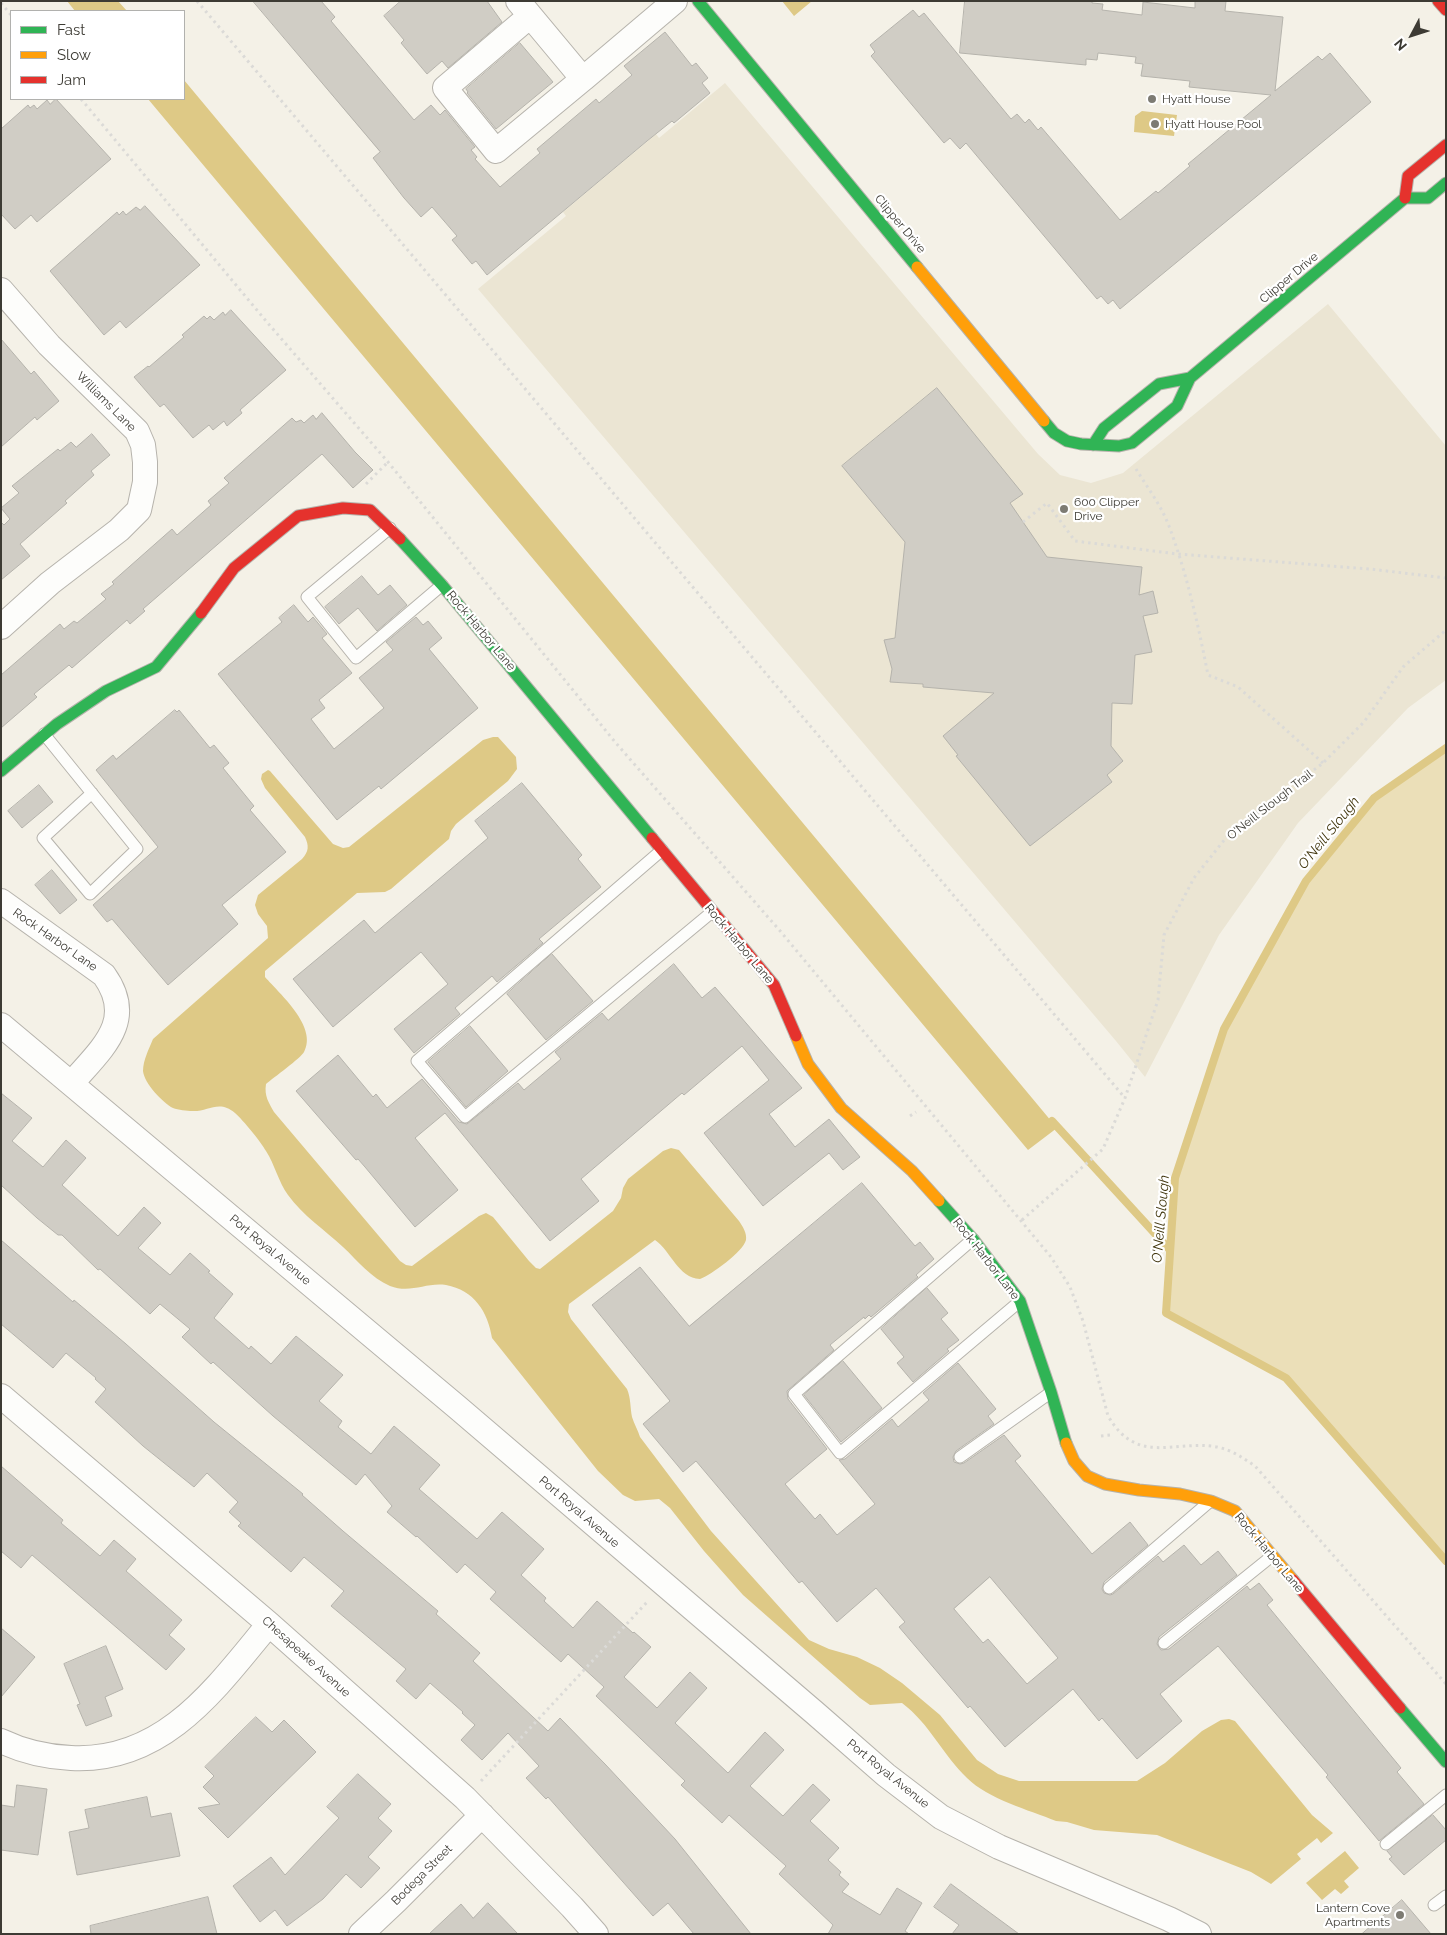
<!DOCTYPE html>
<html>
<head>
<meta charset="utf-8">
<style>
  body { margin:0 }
  #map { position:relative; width:1447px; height:1935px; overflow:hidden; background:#f4f1e7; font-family:Raleway,sans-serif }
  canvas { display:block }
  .frame { position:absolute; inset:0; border:2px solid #3d3b34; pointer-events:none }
  .legend { position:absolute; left:10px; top:10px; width:175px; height:90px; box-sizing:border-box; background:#fff; border:1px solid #b1b1ae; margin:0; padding:6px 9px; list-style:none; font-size:15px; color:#3d3b34 }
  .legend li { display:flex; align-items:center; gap:10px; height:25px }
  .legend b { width:25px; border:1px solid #b1b1ae }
  .north { position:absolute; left:1387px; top:10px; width:50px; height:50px; -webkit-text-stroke:4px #fff; paint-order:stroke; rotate:230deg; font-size:14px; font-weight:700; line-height:20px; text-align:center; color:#3d3b34 }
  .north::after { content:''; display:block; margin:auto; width:18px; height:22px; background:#3d3b34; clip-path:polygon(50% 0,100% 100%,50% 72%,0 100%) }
</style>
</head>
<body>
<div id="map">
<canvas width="1447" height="1935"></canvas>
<div class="frame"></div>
<ul class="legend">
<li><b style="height:6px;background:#30b455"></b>Fast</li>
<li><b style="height:6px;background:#ff9f0a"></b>Slow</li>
<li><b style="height:6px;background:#e5322d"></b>Jam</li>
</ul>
<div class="north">N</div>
</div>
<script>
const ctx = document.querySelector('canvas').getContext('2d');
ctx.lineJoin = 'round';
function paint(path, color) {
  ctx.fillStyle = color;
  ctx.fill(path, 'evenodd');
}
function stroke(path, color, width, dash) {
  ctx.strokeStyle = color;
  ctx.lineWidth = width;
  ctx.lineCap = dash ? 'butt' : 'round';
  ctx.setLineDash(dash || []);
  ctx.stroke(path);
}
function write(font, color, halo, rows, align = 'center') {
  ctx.font = font + ' Raleway,sans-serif';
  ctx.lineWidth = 4.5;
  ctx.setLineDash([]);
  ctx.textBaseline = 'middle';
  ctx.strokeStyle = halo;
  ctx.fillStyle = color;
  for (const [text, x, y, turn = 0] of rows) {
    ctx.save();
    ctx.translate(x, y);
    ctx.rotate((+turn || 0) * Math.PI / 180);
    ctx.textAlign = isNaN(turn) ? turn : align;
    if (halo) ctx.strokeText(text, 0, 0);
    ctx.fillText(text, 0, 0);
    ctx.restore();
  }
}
const built = new Path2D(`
  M725 83 1038 454 1060 475 1091 483 1123 473 1328 304 1446 446V680L1408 708 1298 823 1219 935 1145 1077 1116 1041 478 289 566 216 563 212 656 134 659 138Z`);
const green = new Path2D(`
  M1446 748V1561L1286 1378 1166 1313 1175 1178 1224 1029 1306 881 1374 798Z`);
const water = new Path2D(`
  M67 1H118L127 11H75Z
  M782 1H812L794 16Z
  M184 80 1057 1128 1028 1150 148 99H184Z
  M1142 111 1177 115 1174 136 1134 132 1135 116Z
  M493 737H498L516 757 517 769 508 781 456 824 451 831 449 839 391 889 385 892 357 893 265 971V977C280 994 318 1027 304 1052 301 1058 273 1078 266 1084 264 1096 269 1103 274 1112L400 1261 406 1265 412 1266 479 1216 486 1213 493 1217 529 1261 536 1268 540 1269 613 1211 621 1198 623 1188 628 1179 663 1151 671 1148 679 1150 739 1221C743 1227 747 1233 746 1240 743 1252 711 1275 700 1279 678 1278 671 1251 655 1240L569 1304 568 1312 571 1319 627 1389C631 1398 630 1408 632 1417 634 1424 638 1430 640 1437L711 1531 809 1640 829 1649 857 1657 880 1668 902 1683 940 1715 977 1760 998 1774 1019 1781H1137L1165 1763 1202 1731 1221 1720 1229 1719 1235 1721 1312 1815 1333 1833 1321 1843 1317 1838 1297 1854 1301 1859 1271 1884 1251 1872 1157 1835 1094 1830 1067 1822 1056 1821C1029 1810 988 1799 967 1778 943 1755 929 1723 902 1703L870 1705 860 1698 743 1595 704 1551 670 1508 659 1499 635 1501 623 1495 598 1471 492 1338C488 1312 474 1290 446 1285 426 1282 411 1294 390 1286 371 1278 358 1261 343 1247 325 1230 303 1216 288 1195 278 1181 275 1165 266 1151 261 1142 243 1120 235 1113 219 1099 208 1112 192 1111 187 1111 178 1110 173 1108 163 1103 144 1083 143 1071 143 1060 149 1049 153 1039L268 938 267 926 258 914 255 905 258 895 302 859C309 851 309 846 305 837L265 788 261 779 262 774 268 770 270 771 333 844 343 848 349 847 483 740Z
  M1345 1851 1359 1868 1344 1881 1349 1887 1341 1894 1335 1889 1322 1900 1306 1883Z`);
const stream = new Path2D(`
  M1446 748 1374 798 1306 881 1224 1029 1175 1178 1166 1313 1286 1378 1446 1561
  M1052 1121 1170 1250`);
const building = new Path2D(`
  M253 1H321L335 17 331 21 414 120 431 105 440 115 445 110 475 147 471 150 477 157 475 159 500 187 540 153 537 149 596 99 599 103 632 75 624 66 665 32 692 66 696 63 708 78 702 83 710 93 674 123 672 121 647 141 487 275 476 261 472 264 452 240 457 236 432 207 421 217 404 198 373 158 380 152Z
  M401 1H487L502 22 448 68 442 61 427 74 401 43 404 40 384 16Z
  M965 1H1092V3L1103 4 1102 10 1142 15 1143 2 1195 8V1H1226L1225 11 1283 17 1275 91 1318 56 1322 60 1330 53 1371 102 1120 309 1113 300 1108 304 1101 296 1097 299 966 143 960 149 950 138 944 143 871 56 875 52 870 45 913 10 919 17 924 13 1011 119 1017 114 1025 123 1029 119 1038 130 1041 127 1120 220 1156 191 1158 193 1190 166 1188 164 1271 95 1189 87 1190 81 1141 76 1143 64 1135 63 1136 57 1098 53 1097 60 1086 59V65L960 53Z
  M520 43 553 82 496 129 467 93 468 92 466 89Z
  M56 99 111 159 37 222 31 215 15 229 1 214V129L28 105 30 108 34 105 37 109 47 100 50 104Z
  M145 206 200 265 126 328 120 321 104 335 50 271 117 212 119 215 123 211 126 215 136 207 140 210Z
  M231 310 286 370 240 410 242 413 227 426 224 421 213 430 209 425 193 438 164 404 160 407 134 377 148 366 149 367 184 337 182 335 204 316 207 319 210 316 214 320 223 312 225 315Z
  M1 339 31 374 34 371 59 401 37 420 35 417 1 447Z
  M937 388 1023 494 1010 503 1047 557 1142 567 1139 595 1153 591 1158 613 1143 616 1152 652 1135 655 1132 704 1112 703 1111 746 1123 761 1107 775 1112 782 1030 846 956 756 958 755 943 736 994 693 923 687V684L890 682 892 669 884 640 895 638 905 542 842 466Z
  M322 413 355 452 373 470 353 488 322 454 143 609 145 611 130 624 127 620 72 668 69 665 34 694 37 697 1 728V675L60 624 64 629 74 621 77 623 106 599 101 594 114 584 112 582 172 529 177 535 211 505 208 501 229 483 224 478 292 418 296 422 301 420 304 423 313 415 316 419Z
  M92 434 110 455 91 471 94 475 65 501 67 503 20 544 30 556 1 580V522L4 525 10 519 1 508 19 493 12 486 58 449 60 451 71 442 76 447Z
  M362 576 378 595 390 585 407 605 377 631 358 608 339 624 325 607Z
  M294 605 308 622 313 617 327 634 322 638 352 673 319 700 325 708 311 719 334 749 384 708 359 678 393 650 386 642 416 617 423 625 428 621 442 638 429 649 478 708 381 789 379 786 337 820 218 674 282 622 279 618Z
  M175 710 177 712 179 710 210 748 214 745 229 763 223 768 254 806 250 810 286 852 222 905 238 924 168 985 112 919 107 922 93 905 158 847 96 770 113 755 116 759Z
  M522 783 582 855 578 859 601 887 539 939 543 943 497 982 492 976 455 1008 460 1014 414 1053 394 1029 448 984 421 952 333 1027 293 979 364 920 375 933 488 838 475 821Z
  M39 785 53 802 22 828 8 811Z
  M52 870 77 900 60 914 35 885Z
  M552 954 593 1001 546 1040 507 994Z
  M674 964 702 998 715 987 802 1088 769 1114 795 1147 829 1119 860 1157 843 1170 829 1153 763 1206 704 1133 769 1080 742 1046 684 1095 682 1093 581 1179 599 1201 550 1241 445 1113 415 1138 458 1190 415 1227 365 1167 358 1159 356 1160 296 1091 338 1055 373 1097 376 1094 387 1108 422 1079 459 1122 467 1124 518 1083 524 1090 561 1059 555 1052 602 1013 608 1020Z
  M470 1026 508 1071 466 1107 428 1062Z
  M1 1093 32 1118 12 1141 43 1167 66 1140 86 1158 62 1185 118 1236 144 1207 161 1223 138 1248 170 1275 190 1253 210 1271 208 1272 233 1294 214 1318 249 1349 251 1346 271 1364 296 1336 343 1375 319 1401 342 1421 338 1427 371 1454 394 1426 440 1465 419 1489 477 1539 502 1512 544 1549 521 1575 546 1598 544 1601 573 1628 597 1601 633 1633 634 1632 651 1647 624 1677 657 1708 690 1672 707 1688 675 1723 728 1773 765 1732 784 1750 750 1786 783 1816 813 1784 830 1800 810 1821 839 1848 828 1860 841 1872 839 1875 849 1884 842 1892 880 1915 897 1888 922 1903 905 1931 909 1934H828L833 1925 779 1874 786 1866 729 1815 722 1823 681 1785 685 1781 596 1696 604 1687 568 1654 561 1662 490 1599 496 1592 465 1564 457 1573 417 1536 416 1537 387 1512 392 1506 365 1474 356 1485 273 1416 213 1362 211 1364 182 1337 190 1329 160 1304 150 1314 100 1269 98 1270 62 1235H58L37 1218 1 1185Z
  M862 1183 915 1246 920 1242 934 1259 916 1275 918 1277 871 1317 869 1315 865 1319 864 1317 830 1345 834 1350 787 1391 788 1399 827 1449 785 1484 815 1519 820 1514 837 1535 875 1504 839 1460 845 1459 892 1419 898 1427 929 1400 923 1393 958 1363 996 1409 988 1416 994 1424 956 1451 953 1457 954 1462 960 1464 964 1463 1004 1435 1021 1456 1015 1461 1092 1554 1130 1522 1148 1545 1104 1582 1102 1589 1104 1593 1110 1595 1113 1594 1158 1556 1163 1562 1184 1545 1201 1565 1218 1551 1237 1575 1159 1637 1157 1644 1161 1650 1169 1649 1247 1586 1250 1590 1259 1583 1273 1600 1267 1605 1401 1768 1397 1772 1424 1804 1379 1841 1326 1777 1328 1775 1218 1646 1160 1694 1182 1721 1137 1759 1102 1718 1099 1721 1073 1689 1005 1747 970 1706 968 1708 899 1627 905 1622 876 1588 837 1622 802 1581 799 1583 696 1461 683 1472 643 1424 670 1401 592 1305 640 1267 689 1326ZM990 1577 1058 1658 1027 1684 988 1639 983 1643 954 1609Z
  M1 1240 73 1302 74 1300 126 1344 214 1422 303 1494 302 1495 343 1531 438 1611 436 1614 480 1653 473 1661 548 1731 560 1718 605 1764 675 1839 751 1934H694L668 1903 653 1916 548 1797 546 1799 526 1778 539 1766 508 1733 482 1760 461 1740 475 1725 462 1713 463 1712 430 1683 416 1699 396 1681 406 1669 331 1606 344 1591 304 1557 291 1572 238 1526 241 1523 229 1512 238 1502 207 1473 194 1487 143 1446 95 1402 106 1389 95 1379 96 1378 66 1353 53 1368 1 1324Z
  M927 1288 948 1313 941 1319 959 1340 947 1349 949 1351 913 1382 897 1363 904 1357 881 1329Z
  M843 1361 882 1408 841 1442 804 1395Z
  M1 1466 63 1520 61 1523 100 1556 114 1540 136 1559 126 1571 182 1620 169 1635 185 1649 166 1670 32 1555 21 1568 1 1551Z
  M1 1628 35 1657 1 1697Z
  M106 1646 123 1689 105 1697 112 1716 86 1726 77 1705 80 1704 64 1664Z
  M256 1717 272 1732 284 1720 316 1752 228 1838 198 1808 220 1804 203 1787 214 1776 205 1767Z
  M358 1774 391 1804 378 1818 392 1831 368 1857 380 1868 361 1888 346 1874 323 1899 287 1926 275 1910 260 1922 233 1886 271 1857 285 1875 339 1818 327 1807Z
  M17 1785 47 1789 38 1855 1 1850V1805L14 1807Z
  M147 1797 151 1817 171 1813 180 1856 77 1875 69 1832 89 1828 85 1810Z
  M1433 1815 1446 1830V1840L1404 1875 1389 1859 1392 1857 1387 1851Z
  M951 1884 1019 1934H952L959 1925 934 1907Z
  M208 1897 217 1934H91L90 1926Z
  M1402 1900 1431 1934H1362Z
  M488 1903 518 1934H429L461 1904 473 1918Z`);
const path = new Path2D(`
  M197 1 1125 1098
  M1 3 11 15
  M81 99 266 321 388 462 615 742 781 932 1051 1257 1070 1287 1083 1321 1108 1416C1138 1467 1175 1439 1217 1447 1232 1450 1243 1458 1255 1466L1446 1684
  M1136 469C1147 487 1161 505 1169 526 1187 574 1198 624 1208 675L1238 687 1323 763
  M366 484 388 462
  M1023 522 1047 503 1075 541 1177 554 1370 569 1446 578
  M910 1116 916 1112
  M1022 1220 1103 1149 1125 1098 1158 1000 1164 935 1194 878 1229 834 1323 763 1364 722 1403 667 1446 630
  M1101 1436 1110 1435
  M481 1781 648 1601`);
const lane = new Path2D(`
  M390 528 307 597 356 658 442 585
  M44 734 137 849 90 894 43 838 92 793
  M662 850 417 1061 465 1117 712 912
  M973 1239 794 1394 840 1453 1019 1302
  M960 1457 1050 1393
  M1109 1588 1208 1503
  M1164 1643 1272 1556
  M1386 1844 1446 1795
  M1434 1905 1446 1896`);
const street = new Path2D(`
  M518 1 583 79 675 1
  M530 16 445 88 496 151 583 79
  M1 290 49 345 137 431 143 445 145 462V482L139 510 119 530 50 583 1 627
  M1 901 104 975C137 1021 101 1049 72 1083
  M1 1025 457 1407 815 1713 886 1775 941 1817 999 1847 1169 1919 1199 1934
  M1 1396 269 1624 465 1798 572 1907 596 1934
  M1 1741C24 1752 46 1757 71 1758 164 1763 216 1688 269 1624
  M361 1934 396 1901 482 1815`);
const fast = new Path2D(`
  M698 1 917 267
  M1044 421 1054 433 1067 441 1081 444 1119 446 1132 443 1177 406 1190 378 1405 198H1428L1446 183
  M1093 445 1104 428 1159 384 1190 378
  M400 539 442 585 652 838
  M1 771 57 724 106 691 156 667 201 613
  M939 1201 973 1239 1020 1301 1051 1392 1066 1443
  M1400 1708 1446 1762`);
const slow = new Path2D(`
  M917 267 1044 421
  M796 1036 808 1064 841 1108 912 1171 939 1201
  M1066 1443 1074 1461 1087 1476 1105 1484 1139 1490 1180 1494 1211 1501 1235 1511 1293 1580`);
const jam = new Path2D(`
  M1438 1 1446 10
  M1405 198 1408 176 1446 145
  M201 613 234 568 298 516 343 508 370 510 400 539
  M652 838 774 985 796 1036
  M1293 1580 1400 1708`);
const markers = [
  [1152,99,5,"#7d7b73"],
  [1155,124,5,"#7d7b73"],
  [1064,509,5,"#7d7b73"],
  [1400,1915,5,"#7d7b73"]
];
const poiNames = [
  ["Hyatt House",1162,99],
  ["Hyatt House Pool",1165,124],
  ["600 Clipper",1074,502],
  ["Drive",1074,516],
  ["Lantern Cove",1390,1908,"right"],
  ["Apartments",1390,1922,"right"]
];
const streetNames = [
  ["Clipper Drive",900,224,50],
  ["Clipper Drive",1289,278,-40],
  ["Williams Lane",106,402,45],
  ["Rock Harbor Lane",481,631,50],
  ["O'Neill Slough Trail",1270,805,-38],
  ["Rock Harbor Lane",55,940,35],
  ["Rock Harbor Lane",739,944,50],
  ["Port Royal Avenue",270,1250,40],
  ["Rock Harbor Lane",986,1259,52],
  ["Port Royal Avenue",579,1512,41],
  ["Rock Harbor Lane",1269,1553,50],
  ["Chesapeake Avenue",306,1657,42],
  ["Port Royal Avenue",888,1774,39],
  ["Bodega Street",422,1875,-45]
];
const waterNames = [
  ["O'Neill Slough",1329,833,-51],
  ["O'Neill Slough",1161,1219,-85]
];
paint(built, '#ebe5d3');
paint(green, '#ebdfb8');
paint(water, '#dec986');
stroke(stream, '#dec986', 8);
paint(building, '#d0cdc5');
stroke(building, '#b5b3ac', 1);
stroke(lane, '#b6b3ac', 13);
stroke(street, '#b6b3ac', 26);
stroke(fast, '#b6b3ac', 13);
stroke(slow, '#b6b3ac', 13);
stroke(jam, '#b6b3ac', 13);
stroke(path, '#dbdad7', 3, [2.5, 4]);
stroke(lane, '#fdfdfb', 11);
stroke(street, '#fdfdfb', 24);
stroke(fast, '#30b455', 11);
stroke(slow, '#ff9f0a', 11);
stroke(jam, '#e5322d', 11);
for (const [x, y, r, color] of markers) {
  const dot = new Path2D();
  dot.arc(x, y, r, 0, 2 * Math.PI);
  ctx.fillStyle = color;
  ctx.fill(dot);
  stroke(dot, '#fff', 2);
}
write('12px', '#3d3b34', '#fff', poiNames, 'left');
write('12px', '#3d3b34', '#fff', streetNames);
write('italic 14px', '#433810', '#fff', waterNames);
</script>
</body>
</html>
